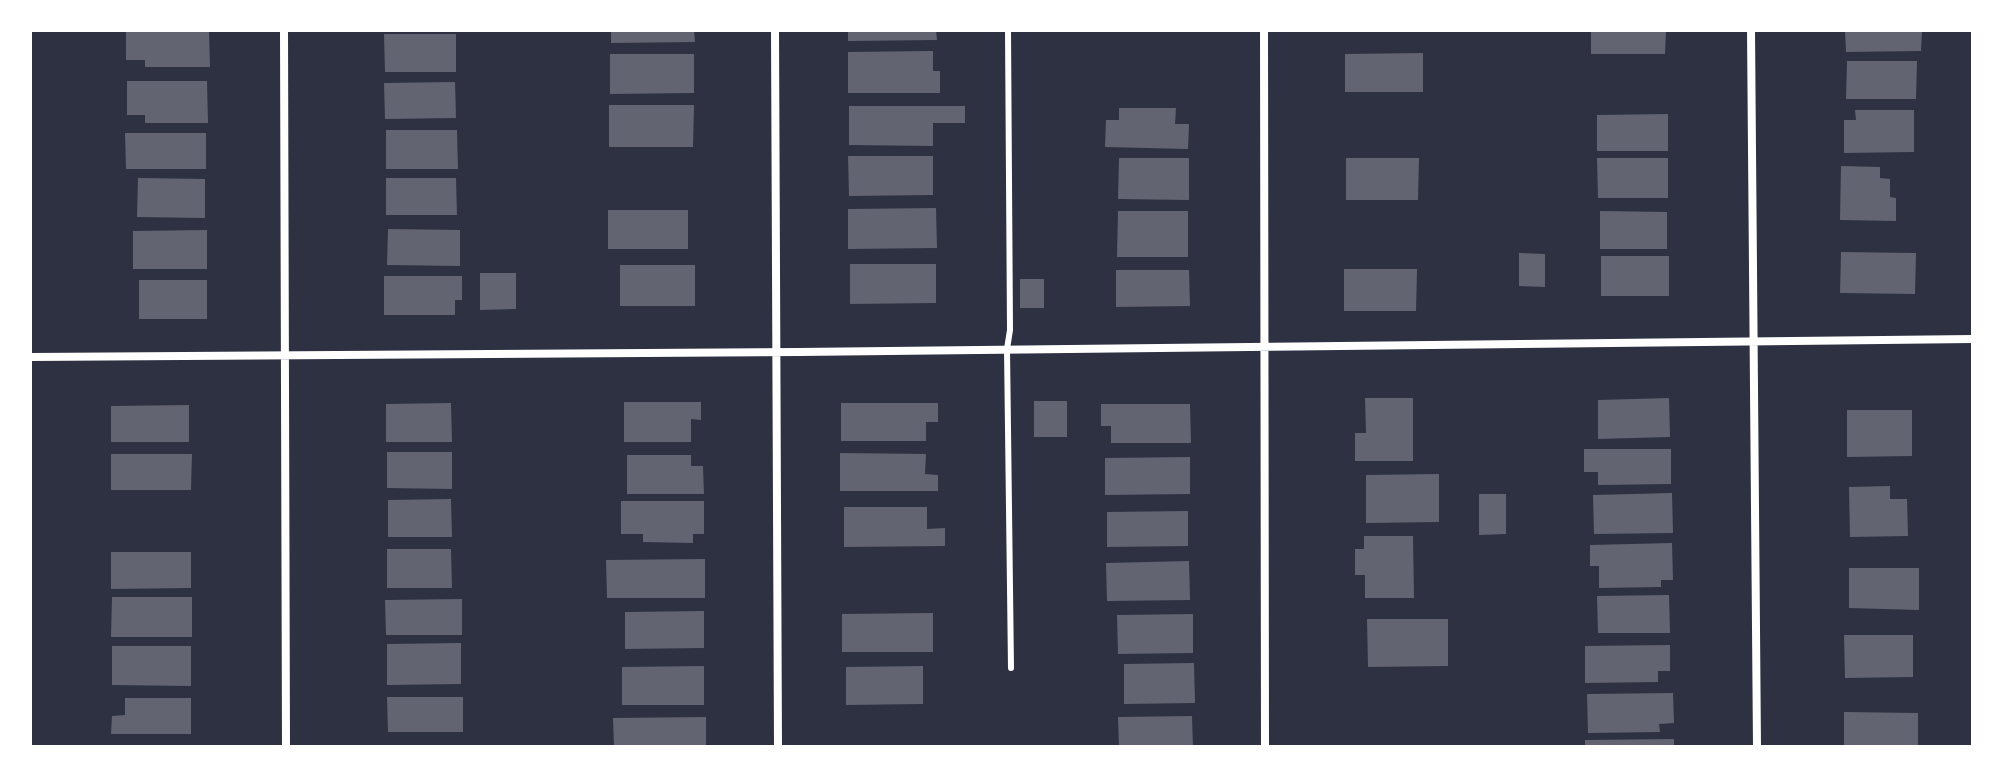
<!DOCTYPE html>
<html>
<head>
<meta charset="utf-8">
<style>
  body { margin:0 }
  #map { position:relative; width:2003px; height:777px; overflow:hidden; background:#2d3142; font-family:Inter,sans-serif }
  canvas { display:block }
  .frame { position:absolute; inset:0; border:32px solid #fff; pointer-events:none }
</style>
</head>
<body>
<div id="map">
<canvas width="2003" height="777"></canvas>
<div class="frame"></div>
</div>
<script>
const ctx = document.querySelector('canvas').getContext('2d');
ctx.lineJoin = 'round';
function paint(path, color) {
  ctx.fillStyle = color;
  ctx.fill(path, 'evenodd');
}
function stroke(path, color, width, dash) {
  ctx.strokeStyle = color;
  ctx.lineWidth = width;
  ctx.lineCap = dash ? 'butt' : 'round';
  ctx.setLineDash(dash || []);
  ctx.stroke(path);
}
const building = new Path2D(`
  M126 30H209L210 67H145V60H126Z
  M611 30H694L695 42 611 43Z
  M848 30H936L937 40 848 41Z
  M1591 30H1666L1665 54H1591Z
  M1845 30H1922L1921 51 1846 52Z
  M384 34H456V72H385Z
  M933 51V71H940V93H848V52Z
  M1423 53V92H1345V54Z
  M610 54H694V93L610 94Z
  M1847 61H1917L1916 99H1846Z
  M127 81H207L208 123H145V115H127Z
  M455 82 456 118 385 119 384 83Z
  M609 105H694L693 147H609Z
  M849 106H965V123H933V146L849 145Z
  M1119 108H1176L1175 124H1189L1188 149 1105 147 1106 120H1119Z
  M1855 110H1914V152L1844 153V120H1856Z
  M1668 114V151H1597V115Z
  M386 130H457L458 169H386Z
  M125 133H206V169H126Z
  M848 156H933V195L849 196Z
  M1119 158H1189V200L1118 199Z
  M1346 158H1419L1418 200H1346Z
  M1597 158H1668V198H1598Z
  M1841 166 1880 167V178L1890 179V197L1896 198V221L1840 220Z
  M138 178 205 179V218L137 217Z
  M386 178H456L457 215H386Z
  M936 208 937 248 848 249V209Z
  M608 210H688V249H608Z
  M1118 211H1188V257H1117Z
  M1600 211 1667 212V249H1600Z
  M388 229 460 230V266L387 265Z
  M207 230V269H133V231Z
  M1841 252 1916 253 1915 294 1840 293Z
  M1519 253 1545 254V287L1519 286Z
  M1601 256H1669V296H1601Z
  M850 264H936V303L850 304Z
  M620 265H695V306H620Z
  M1344 269H1417L1416 311H1344Z
  M1116 270H1189L1190 306 1116 307Z
  M480 273H516V309L480 310Z
  M384 276H462V300H455V315H384Z
  M1020 279H1044V308H1020Z
  M139 280H207V319H139Z
  M1365 398H1413V461H1355V433H1366Z
  M1669 398 1670 437 1598 439V400Z
  M1034 401H1067V437H1034Z
  M624 402H701V420L691 419V442H624Z
  M451 403 452 442H386V404Z
  M841 403H938V422H926V441H841Z
  M1101 404H1190L1191 443H1111V426H1101Z
  M189 405V442H111V406Z
  M1847 410H1912V456L1847 457Z
  M1584 449H1671V484L1598 485V472H1584Z
  M387 452H452V489L387 488Z
  M840 453 926 454 925 474 938 475V491H840Z
  M111 454H192L191 490H111Z
  M627 455H691V466H703L704 494H627Z
  M1190 457V494L1105 495V458Z
  M1439 474V522L1366 523V475Z
  M1890 486V499H1907L1908 536 1850 537 1849 487Z
  M1672 493 1673 533 1594 534 1593 495Z
  M1479 494H1506V534L1479 535Z
  M451 499 452 537H388V500Z
  M621 501H704V534H693V543L643 542V534H621Z
  M844 507H927V529L945 528V546L844 547Z
  M1188 511V546L1107 547V512Z
  M1364 536H1413L1414 598H1365V575H1355V549H1364Z
  M1672 543 1673 580H1661V587L1599 588V566H1590V545Z
  M387 549H451L452 588H387Z
  M111 552H191V588L111 589Z
  M705 559V598H607L606 560Z
  M1189 561 1190 600 1107 601 1106 563Z
  M1849 568H1919V610L1849 608Z
  M1669 595 1670 633H1598L1597 596Z
  M112 597H192V637H111Z
  M462 599V635H386L385 600Z
  M704 611V648L625 649V612Z
  M933 613V652H842V614Z
  M1193 614V653L1118 654 1117 615Z
  M1367 619H1448V666L1368 667Z
  M1844 635H1913V677L1845 678Z
  M461 643V684L387 685V644Z
  M1670 645V671H1658V682L1585 683V646Z
  M112 646H191V686L112 685Z
  M1194 663 1195 703 1124 704V664Z
  M704 666V705H622V667Z
  M923 666V704L846 705V667Z
  M1673 693 1674 723 1659 724 1660 732 1588 733 1587 694Z
  M387 697H463V732H388Z
  M125 698H191V734H111L112 716 125 715Z
  M1844 712 1918 713V747H1844Z
  M1192 716 1193 747H1119L1118 717Z
  M706 717V747H614L613 718Z
  M1674 739V747H1585V740Z`);
const service = new Path2D(`
  M1008 30 1010 330 1007 349 1011 668`);
const minor = new Path2D(`
  M284 30 286 747
  M775 30 778 747
  M1264 30 1265 747
  M1751 30 1757 747
  M30 357 798 352 1973 339`);
paint(building, '#626471');
stroke(service, '#fff', 6);
stroke(minor, '#fff', 8);
</script>
</body>
</html>
